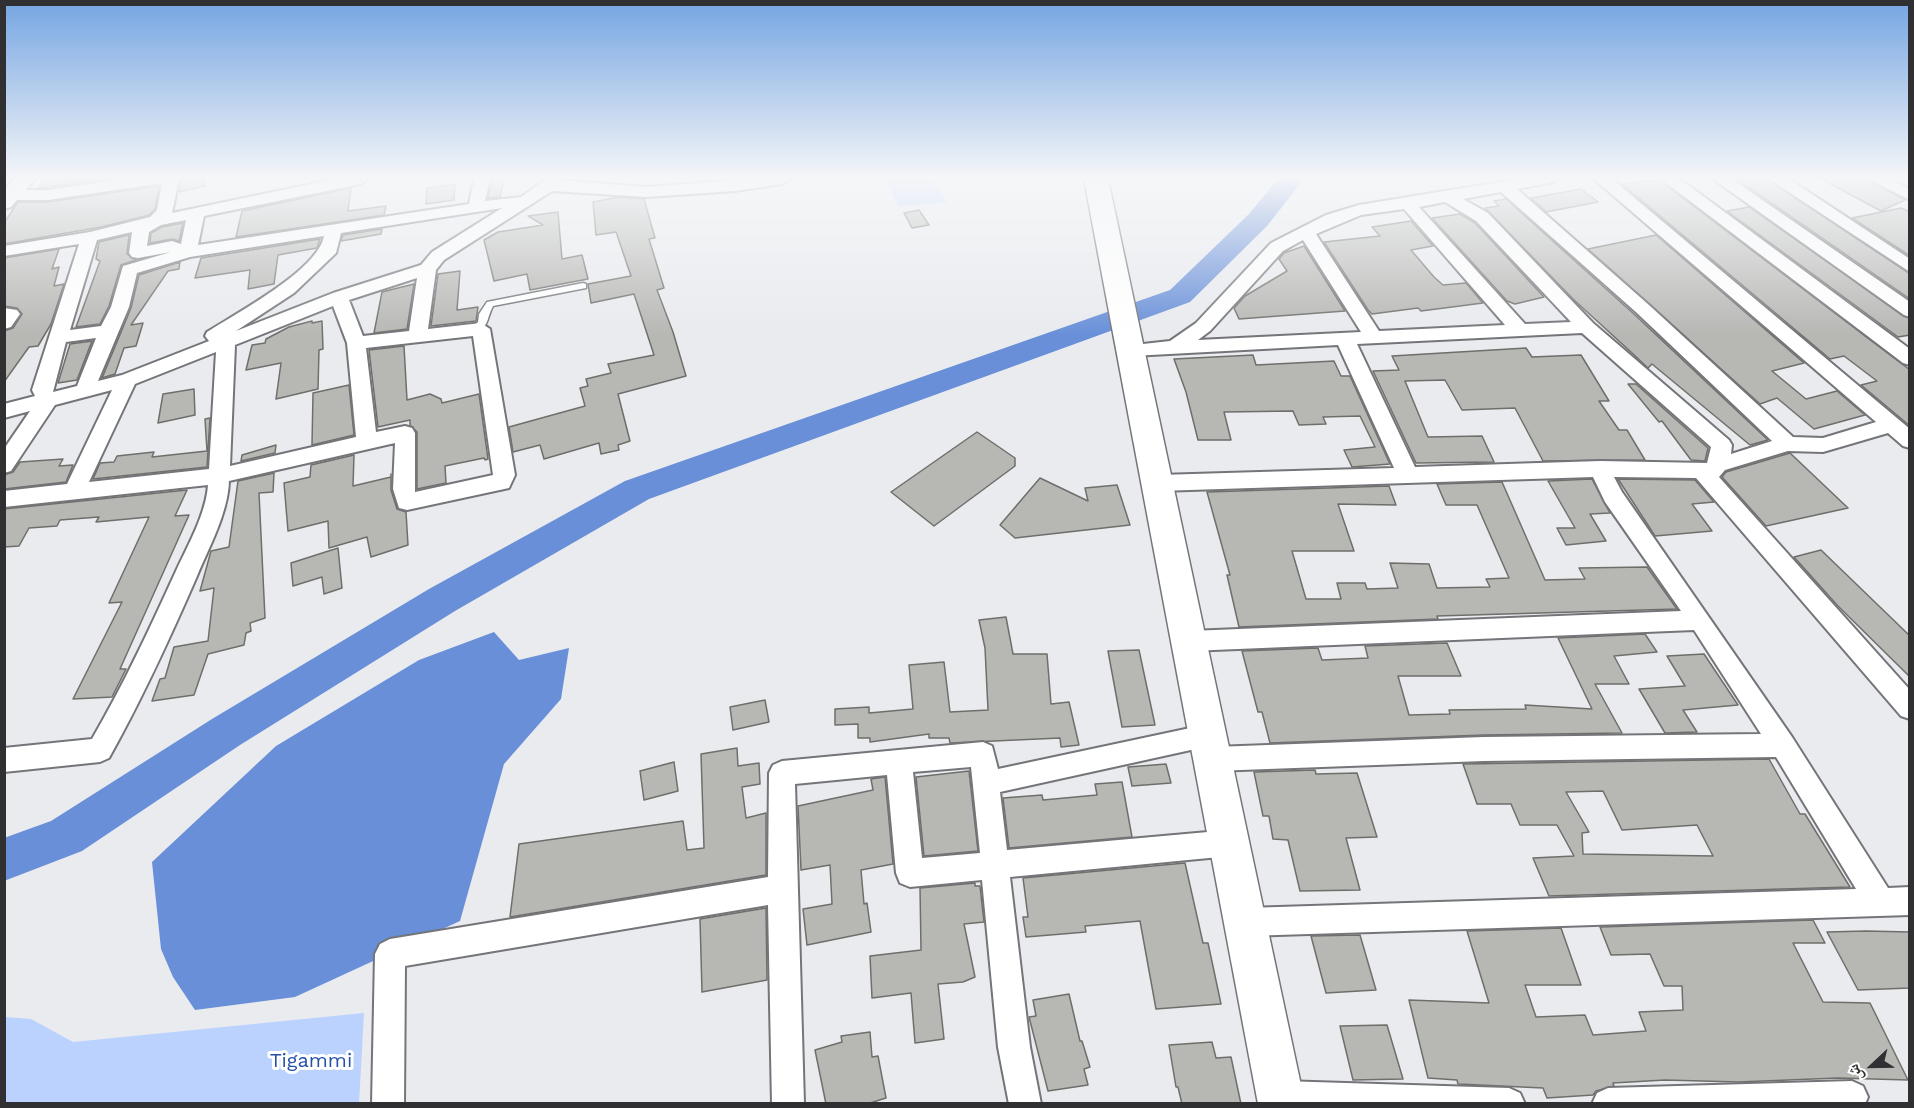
<!DOCTYPE html>
<html>
<head>
<meta charset="utf-8">
<style>
  body { margin:0 }
  #map { position:relative; width:1914px; height:1108px; overflow:hidden; background:#e9ebef; font-family:"Work Sans","Noto Naskh Arabic",sans-serif }
  canvas { display:block }
  .frame { position:absolute; inset:0; border:6px solid #303032; pointer-events:none }
  .north { position:absolute; left:1842px; top:1036px; width:60px; height:60px; -webkit-text-stroke:4px #fff; paint-order:stroke; rotate:248deg; font-size:16px; font-weight:700; line-height:24px; text-align:center; color:#303032 }
  .north::after { content:''; display:block; margin:auto; width:21px; height:27px; background:#303032; clip-path:polygon(50% 0,100% 100%,50% 72%,0 100%) }
</style>
</head>
<body>
<div id="map">
<canvas width="1914" height="1108"></canvas>
<div class="frame"></div>
<div class="north">ش</div>
</div>
<script>
const ctx = document.querySelector('canvas').getContext('2d');
ctx.lineJoin = 'round';
function paint(path, color) {
  ctx.fillStyle = color;
  ctx.fill(path, 'evenodd');
}
function stroke(path, color, width, dash) {
  ctx.strokeStyle = color;
  ctx.lineWidth = width;
  ctx.lineCap = dash ? 'butt' : 'round';
  ctx.setLineDash(dash || []);
  ctx.stroke(path);
}
function write(font, color, halo, rows, align = 'center') {
  ctx.font = font + ' "Work Sans",sans-serif';
  ctx.lineWidth = 6;
  ctx.setLineDash([]);
  ctx.textBaseline = 'middle';
  ctx.strokeStyle = halo;
  ctx.fillStyle = color;
  for (const [text, x, y, turn = 0] of rows) {
    ctx.save();
    ctx.translate(x, y);
    ctx.rotate((+turn || 0) * Math.PI / 180);
    ctx.textAlign = isNaN(turn) ? turn : align;
    if (halo) ctx.strokeText(text, 0, 0);
    ctx.fillText(text, 0, 0);
    ctx.restore();
  }
}
const green = new Path2D(`
  M933 179 947 202 899 207 884 179Z
  M364 1013 359 1103H5V1017L31 1019 73 1042Z`);
const water = new Path2D(`
  M494 632 519 660 569 648 561 699 504 764 460 921 295 997 195 1010 173 977 161 949 152 862 276 746 419 660Z`);
const river = new Path2D(`
  M1278 179H1304L1267 226 1190 302 649 499 455 611 240 745 82 851 4 881V838L51 821 212 719 429 589 625 481 1170 290 1249 214Z`);
const building = new Path2D(`
  M43 179H104L39 188Z
  M181 179H205V186L179 192Z
  M492 179H504L500 197 488 198Z
  M1737 179H1767L1910 274V299Z
  M1821 179H1866L1905 200 1881 211Z
  M1659 180 1910 370V426L1861 385 1877 381 1844 356 1830 359 1622 184Z
  M455 184 454 200 426 204 427 188Z
  M159 186 155 209 149 215 101 227 4 244V223L18 202H48Z
  M351 188 348 211 386 206 384 215 236 237 242 211Z
  M1581 189 1598 202 1546 212 1531 198Z
  M619 197 644 199 655 238 649 239 664 288 657 290 673 332 686 376 618 394 630 441 618 445 619 450 601 454 599 443 544 459 540 445 513 452 509 427 585 406 580 388 588 386 586 379 611 373 608 364 654 355 634 294 591 303 588 284 631 276 616 232 596 235 593 202Z
  M1506 199 1635 315 1768 440 1750 445 1652 364 1648 368 1632 353 1573 299 1485 208 1499 206 1494 201Z
  M1749 207 1910 319V335L1898 337 1727 211Z
  M1901 208 1910 212V256L1852 218Z
  M919 210 929 225 912 228 904 213Z
  M558 212 562 259 582 255 588 279 530 290 527 274 494 281 484 240 498 232 543 225 528 216Z
  M1460 214 1475 223 1544 297 1515 304 1507 301 1432 218Z
  M1411 221 1433 246 1411 250 1434 277 1443 285 1466 283 1483 303 1421 311 1418 308 1372 314 1368 310 1324 242 1380 236 1372 227Z
  M183 223 179 241 172 239 150 243 151 233 162 227Z
  M382 229 381 234 341 241 343 235Z
  M129 235 127 254 136 260 121 265 109 306 100 324 76 327 100 261 96 259 99 242Z
  M1656 235 1804 363 1772 371 1806 399 1837 391 1865 415 1814 429 1777 398 1760 404 1588 249Z
  M320 239 317 248 278 255 274 284 248 289 250 270 195 278 201 258Z
  M1304 246 1345 311 1239 319 1234 308 1245 296 1287 271 1279 259 1284 253Z
  M59 249 52 269 59 267 54 286 64 284 51 324 38 346 29 347 4 382V331L13 328 22 314 17 308 4 306V258Z
  M180 262 179 269 168 271 131 325 143 323 136 346 124 348 115 374 102 378 131 308 139 275Z
  M460 271 457 310 478 307 476 321 431 326 438 274Z
  M414 284 407 329 374 333 382 292Z
  M312 321V323L322 321 323 349 319 350 318 389 276 399 281 363 246 370 252 345 265 343 266 339 289 327Z
  M92 341 77 380 58 383 70 344Z
  M404 346 407 400 430 394 441 399 442 403 479 394 488 459 485 460 484 458 445 466 446 483 417 489V432L410 425V420L378 427 369 350Z
  M1526 348 1532 357 1581 355 1609 401H1599L1619 430H1627L1645 460 1543 461 1515 408 1462 410 1445 380 1405 381 1428 437 1482 436 1494 462 1416 463 1373 371 1399 370 1392 356Z
  M1253 355 1256 365 1334 361 1341 376H1350L1390 464 1352 467 1344 450 1375 447 1360 416 1323 417 1326 424 1299 425 1293 411 1224 412 1231 440H1198L1186 392 1174 359Z
  M1628 384H1636L1708 448 1705 461 1691 460 1662 421 1659 422Z
  M349 385 354 435 312 445 313 393Z
  M194 389 195 415 158 423 163 394Z
  M210 418 207 467 93 479 100 463 114 462 117 456 154 452 152 457 207 451 205 419Z
  M977 432 1015 458V466L934 526 891 492Z
  M276 445 275 453 241 461 242 455Z
  M1790 453 1848 508 1766 526 1722 477 1726 472Z
  M354 455 353 486 391 477V474V490L397 509 406 512 408 545 371 557 367 537 329 548 328 521 288 531 284 483 310 477 311 465Z
  M63 459 59 466 73 465 66 482 4 489V475L13 472 20 462Z
  M274 473 273 492 259 493 265 618 250 623 251 631 246 633 244 645 208 654 194 695 152 701 160 679 165 678 174 647 208 641 214 588 200 591 211 551 229 547 238 481Z
  M1040 478 1088 501 1085 488 1117 485 1130 525 1015 538 1000 525Z
  M1592 479 1610 513 1590 514 1606 541 1566 545 1557 528H1575L1548 481Z
  M1618 479 1695 480 1714 502 1692 504 1712 531 1655 536Z
  M1502 482 1545 580 1585 579 1579 568 1647 567 1677 609 1437 616 1438 619 1239 627 1227 575H1230L1207 492 1389 486 1396 505 1338 504 1354 551H1292L1306 599H1341L1337 583H1365L1367 589 1398 588 1390 563 1429 564 1437 588 1490 587 1486 579 1509 578 1477 505H1446L1437 484Z
  M187 490 175 516 189 515 120 669H126L112 697 73 699 122 602 109 603 149 517 96 522 99 517 60 520 57 526 29 528 19 546 4 547V509Z
  M338 548 342 588 324 594 322 577 293 586 291 563Z
  M1821 550 1910 636V677L1837 605 1794 557Z
  M1006 617 1013 654H1047L1051 704 1069 702 1079 745 1061 747 1060 738 950 743 949 738H929V734L870 742V738H858V724L835 725V709L869 707V713L913 709 909 665 944 662 950 712 988 710 985 648 979 620Z
  M1645 634 1657 652 1614 656 1629 684H1595L1622 733 1484 735 1270 743 1262 712H1258L1242 651 1318 648 1322 660 1368 658 1365 646 1447 643 1461 676H1398L1409 715 1450 714 1449 710 1526 709 1525 705 1592 709 1558 638Z
  M1139 650 1155 725 1122 727 1108 651Z
  M1704 654 1738 705 1683 710 1697 732 1665 733 1639 689 1685 686 1667 656Z
  M765 700 769 722 733 730 730 707Z
  M737 748 738 766 759 763 760 784 742 787 746 818 766 813V875L510 917 519 844 683 821 687 850 704 848 701 754Z
  M1769 759 1800 814H1805L1850 887 1549 896 1533 858 1574 856 1557 825H1520L1511 804H1477L1463 764ZM1603 791 1622 830 1697 825 1713 856 1583 854 1582 833 1589 832 1566 792Z
  M674 762 678 791 644 800 640 771Z
  M1166 764 1171 783 1132 786 1128 767Z
  M1315 770 1316 774 1357 773 1377 837 1346 838 1360 890 1300 891 1288 840 1273 839 1269 816H1263L1254 772Z
  M969 771 978 851 924 856 916 777Z
  M885 777 893 864 861 870 864 904 867 903 871 932 807 945 803 909 832 904 830 865 801 870 798 806 873 790 871 779Z
  M1122 782 1132 837 1009 848 1003 798 1042 795 1043 800 1097 795 1095 784Z
  M1185 863 1203 943H1208L1221 1004 1156 1009 1140 921 1085 926 1086 932 1026 937 1023 917H1028L1023 878Z
  M975 883V886H980L984 922 964 924 975 977 963 982 938 984 944 1039 915 1043 911 993 872 998 870 956 921 950 920 888Z
  M766 908 767 980 702 992 700 919Z
  M1813 920 1825 943H1793L1823 1002 1870 1003 1908 1080 1838 1078 1738 1082 1665 1080 1613 1083 1614 1086 1596 1091 1593 1095 1547 1098 1543 1088 1458 1084 1457 1080 1428 1078 1409 1000 1489 1003 1467 931 1561 928 1581 985H1525L1536 1017 1585 1015 1593 1035 1646 1031 1639 1012 1683 1010 1682 986H1664L1650 954 1611 955 1600 927Z
  M1866 931 1910 932V988L1858 990 1827 932Z
  M1360 935 1376 990 1326 993 1311 936Z
  M1069 994 1080 1041H1082L1090 1067 1084 1069 1088 1085 1048 1091 1029 1017 1036 1016 1033 1000Z
  M1387 1025 1403 1079 1353 1080 1340 1026Z
  M870 1032 872 1057 878 1056 886 1098 867 1104H826L815 1050 842 1042 841 1036Z
  M1212 1042 1216 1058 1231 1057 1241 1104H1182L1178 1087H1176L1169 1045Z`);
const service = new Path2D(`
  M583 283 586 284V288L493 306C486 319 490 327 474 333L469 330 478 322 479 314 487 302Z`);
const minor = new Path2D(`
  M123 179H179L172 213 335 179H369L361 184 204 216 198 245 469 204 474 179H490L485 201 521 197 546 179 647 187 746 179H790L782 184 735 191 647 197 552 191 444 260 436 270 428 329 481 323 490 329 515 475 509 488 407 510 399 508 393 489 395 443 229 481C228 513 209 547 197 576 170 638 142 699 109 758L100 762 4 772V748L92 739C124 684 150 628 176 571 188 545 206 514 208 485L4 507V491L67 484 112 390 55 405 11 471 4 473V449L30 411 4 418V404L35 396 32 390 79 244 4 256V246L90 232 150 217 157 210 162 183 48 200H12L6 198 4 194 12 190H48ZM502 208 432 252 421 265 333 293 236 331 294 293 336 253 341 233ZM186 220 181 244 172 241 147 246 149 232 161 225ZM132 232 129 253 132 257 138 258 171 252 123 266 111 307 101 326 70 330 97 240ZM324 236C318 270 237 313 207 332L205 336 209 341 122 375 98 381 129 307 137 273 190 257ZM417 278 409 331 363 336 349 300ZM333 306 347 343 356 437 230 466 235 345ZM473 336 493 475 415 492V433L412 428 405 426 376 432 366 348ZM96 338 77 386 53 392 66 342ZM216 352 209 469 89 482 135 384Z
  M1518 179H1556L1554 182 1517 189 1649 305 1793 437 1823 438 1876 422 1594 179H1612L1910 429V448L1903 446 1888 433 1823 452 1788 451 1725 470 1719 477 1910 690V719L1901 716 1696 478 1614 477 1622 492 1792 737 1888 888 1910 887V915L1246 936 1236 932 1232 922 1236 912 1246 908 1856 889 1776 757 1484 761 1214 771 1205 767 1201 759 1205 751 1214 747 1484 737 1761 734 1694 630 1190 651 1182 648 1178 641 1182 634 1190 631 1681 611 1605 502 1593 477 1159 491 1151 489 1148 483 1151 477 1159 475 1394 468 1338 345 1132 356 1125 354 1123 350 1125 346 1170 341 1196 323 1271 243 1326 215 1359 205ZM1501 192 1637 313 1772 441 1731 454 1732 445 1729 440 1593 323 1488 213 1463 199ZM1445 202 1476 221 1571 322 1525 324 1419 207ZM1404 209 1505 325 1379 331 1316 234 1361 215ZM1303 240 1361 332 1198 340 1210 331 1283 251ZM1582 333 1711 447 1707 463 1600 461 1415 467 1357 344Z
  M1661 179H1680L1910 349V365L1903 363Z
  M1713 179H1732L1910 302V317L1904 315Z
  M1769 179H1789L1910 259V272Z
  M1868 179H1890L1910 189V200Z
  M4 308 17 310 20 314 11 327 4 329Z
  M1209 724 1218 727 1222 735 1218 743 1209 746 1000 792 1007 850 1230 830 1240 834 1244 843 1240 852 1230 856 1010 877 1030 1047 1041 1104H1009L998 1047 982 880 910 887 900 883 896 873 887 775 795 784 804 1104H772L768 905 405 966 404 1104H372L375 954 380 944 390 939 768 877 769 773 773 765 782 761 983 742 992 746 998 769ZM971 767 980 853 922 858 913 772Z
  M1281 1081 1509 1088 1520 1093 1525 1104H1268L1265 1097 1270 1086Z
  M1852 1081 1863 1086 1868 1097 1865 1104H1592L1597 1093 1608 1088Z`);
const tertiary = new Path2D(`
  M14 179H35L11 207 4 209V190Z`);
const primary = new Path2D(`
  M1084 179H1108L1305 1104H1258Z`);
const nearParknames = [
  ["Tigammi",311,1061]
];
paint(green, '#bad2fd');
paint(water, '#688fd8');
paint(river, '#688fd8');
paint(building, '#b7b8b4');
stroke(building, '#6e6f6b', 1.5);
stroke(service, '#737579', 3);
stroke(minor, '#737579', 4);
stroke(tertiary, '#737579', 4);
stroke(primary, '#737579', 3);
paint(service, '#fff');
paint(minor, '#fff');
paint(tertiary, '#fff');
paint(primary, '#fff');
const sky = ctx.createLinearGradient(0, 0, 0, 335);
sky.addColorStop(0, '#75a5e2');
sky.addColorStop(0.53, '#f5f6f8');
sky.addColorStop(1, '#f5f6f800');
ctx.fillStyle = sky;
ctx.fillRect(0, 0, 1914, 335);
write('20px', '#2550a7', '#fff', nearParknames);
</script>
</body>
</html>
